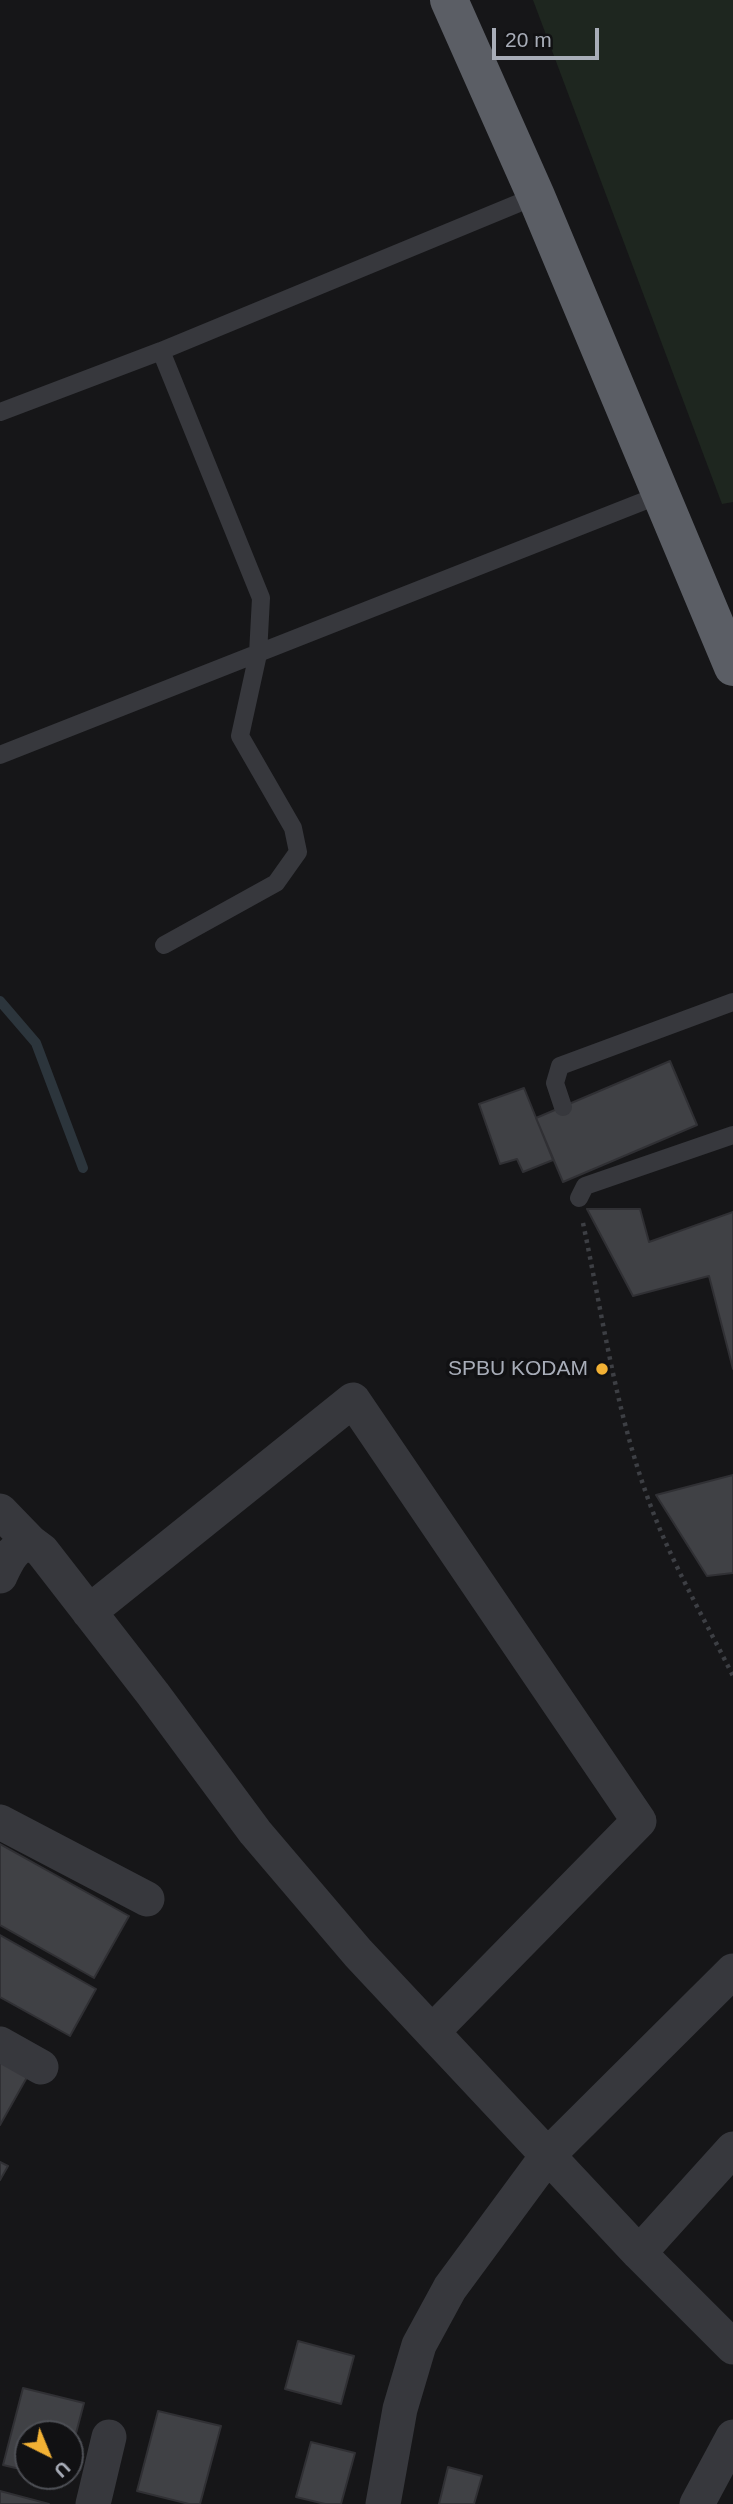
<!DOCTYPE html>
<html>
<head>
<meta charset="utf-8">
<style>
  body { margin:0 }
  #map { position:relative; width:733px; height:2504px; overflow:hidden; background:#161618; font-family:Arial,sans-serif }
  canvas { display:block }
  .north { position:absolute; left:14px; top:2420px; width:70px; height:70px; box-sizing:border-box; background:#111113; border:2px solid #4d4f55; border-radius:50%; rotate:137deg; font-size:19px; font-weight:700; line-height:28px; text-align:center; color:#a8adb8 }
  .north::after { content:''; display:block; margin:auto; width:24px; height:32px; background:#f2b134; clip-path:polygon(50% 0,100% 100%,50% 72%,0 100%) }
  .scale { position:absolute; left:492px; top:28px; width:107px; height:32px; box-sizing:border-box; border:4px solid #a8adb8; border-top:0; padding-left:9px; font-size:21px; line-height:24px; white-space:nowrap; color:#a8adb8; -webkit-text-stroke:5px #111113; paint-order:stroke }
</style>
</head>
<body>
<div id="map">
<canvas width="733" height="2504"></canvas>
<div class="north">U</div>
<div class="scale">20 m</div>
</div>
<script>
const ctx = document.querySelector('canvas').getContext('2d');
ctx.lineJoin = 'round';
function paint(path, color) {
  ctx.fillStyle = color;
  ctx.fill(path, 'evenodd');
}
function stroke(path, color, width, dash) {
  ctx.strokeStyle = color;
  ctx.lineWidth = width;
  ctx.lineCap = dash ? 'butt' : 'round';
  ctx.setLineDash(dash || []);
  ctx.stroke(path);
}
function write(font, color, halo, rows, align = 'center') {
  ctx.font = font + ' Arial,sans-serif';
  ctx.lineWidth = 7;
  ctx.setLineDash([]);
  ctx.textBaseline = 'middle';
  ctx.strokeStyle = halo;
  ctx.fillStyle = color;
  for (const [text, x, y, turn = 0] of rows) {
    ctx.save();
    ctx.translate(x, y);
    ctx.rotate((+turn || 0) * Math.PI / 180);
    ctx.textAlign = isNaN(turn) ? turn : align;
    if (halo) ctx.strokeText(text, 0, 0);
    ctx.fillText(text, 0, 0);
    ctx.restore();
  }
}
const green = new Path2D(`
  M533 0H733V502L722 504Z`);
const stream = new Path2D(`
  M0 1001 36 1043 83 1168`);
const building = new Path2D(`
  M670 1061 697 1125 563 1182 536 1118Z
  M524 1088 553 1160 523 1172 517 1159 500 1164 479 1104Z
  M587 1209H640L649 1242 733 1212V1369L709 1276 633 1296Z
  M733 1475V1573L707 1576 656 1495Z
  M0 1844 129 1916 94 1978 0 1925Z
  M0 1935 96 1989 70 2036 0 1997Z
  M0 2055 30 2072 0 2125Z
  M0 2162 8 2166 0 2180Z
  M298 2341 354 2356 341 2404 285 2389Z
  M23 2388 84 2403 70 2456V2434H28V2471L3 2465Z
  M158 2411 221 2426 200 2504H189L137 2491Z
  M311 2442 355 2453 341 2504H325L296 2497Z
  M448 2467 482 2476 474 2504H439Z
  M0 2491 49 2504H0Z`);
const path = new Path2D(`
  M583 1223C602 1313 615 1406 646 1493 668 1557 703 1616 733 1676`);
const service = new Path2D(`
  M161 351 261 598 258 654 240 736 293 828 298 852 276 883 164 945
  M0 412 161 351 536 196
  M0 755 662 494
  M563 1107 555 1083 560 1066 733 1002
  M579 1198 585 1186 733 1135`);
const minor = new Path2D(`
  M0 1511 30 1542
  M0 1576C7 1561 13 1547 30 1542L42 1551 153 1694 255 1832 358 1953 639 2253 733 2347
  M89 1612 353 1400 639 1821 433 2031
  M0 1822 147 1899
  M0 2044 41 2067
  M639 2253 733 2149
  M93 2504 109 2437
  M383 2504 400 2409 419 2345 450 2288 548 2155 733 1971
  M697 2504 733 2437`);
const trunk = new Path2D(`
  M449 0 536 196 733 667`);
const markers = [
  [602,1369,7,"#f2b134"]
];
const poiNames = [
  ["SPBU KODAM",588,1369]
];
paint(green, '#1e261f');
stroke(stream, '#2c353c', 10);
paint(building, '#404145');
stroke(building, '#303034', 2);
stroke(path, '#3d3f44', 4.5, [3.5, 5]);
stroke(service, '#37383d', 18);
stroke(minor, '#37383d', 35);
stroke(trunk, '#5b5e65', 38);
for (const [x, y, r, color] of markers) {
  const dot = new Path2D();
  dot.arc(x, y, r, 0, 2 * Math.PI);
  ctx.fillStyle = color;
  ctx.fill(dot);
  stroke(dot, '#111113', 2.5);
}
write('21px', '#a8adb8', '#111113', poiNames, 'right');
</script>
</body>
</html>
